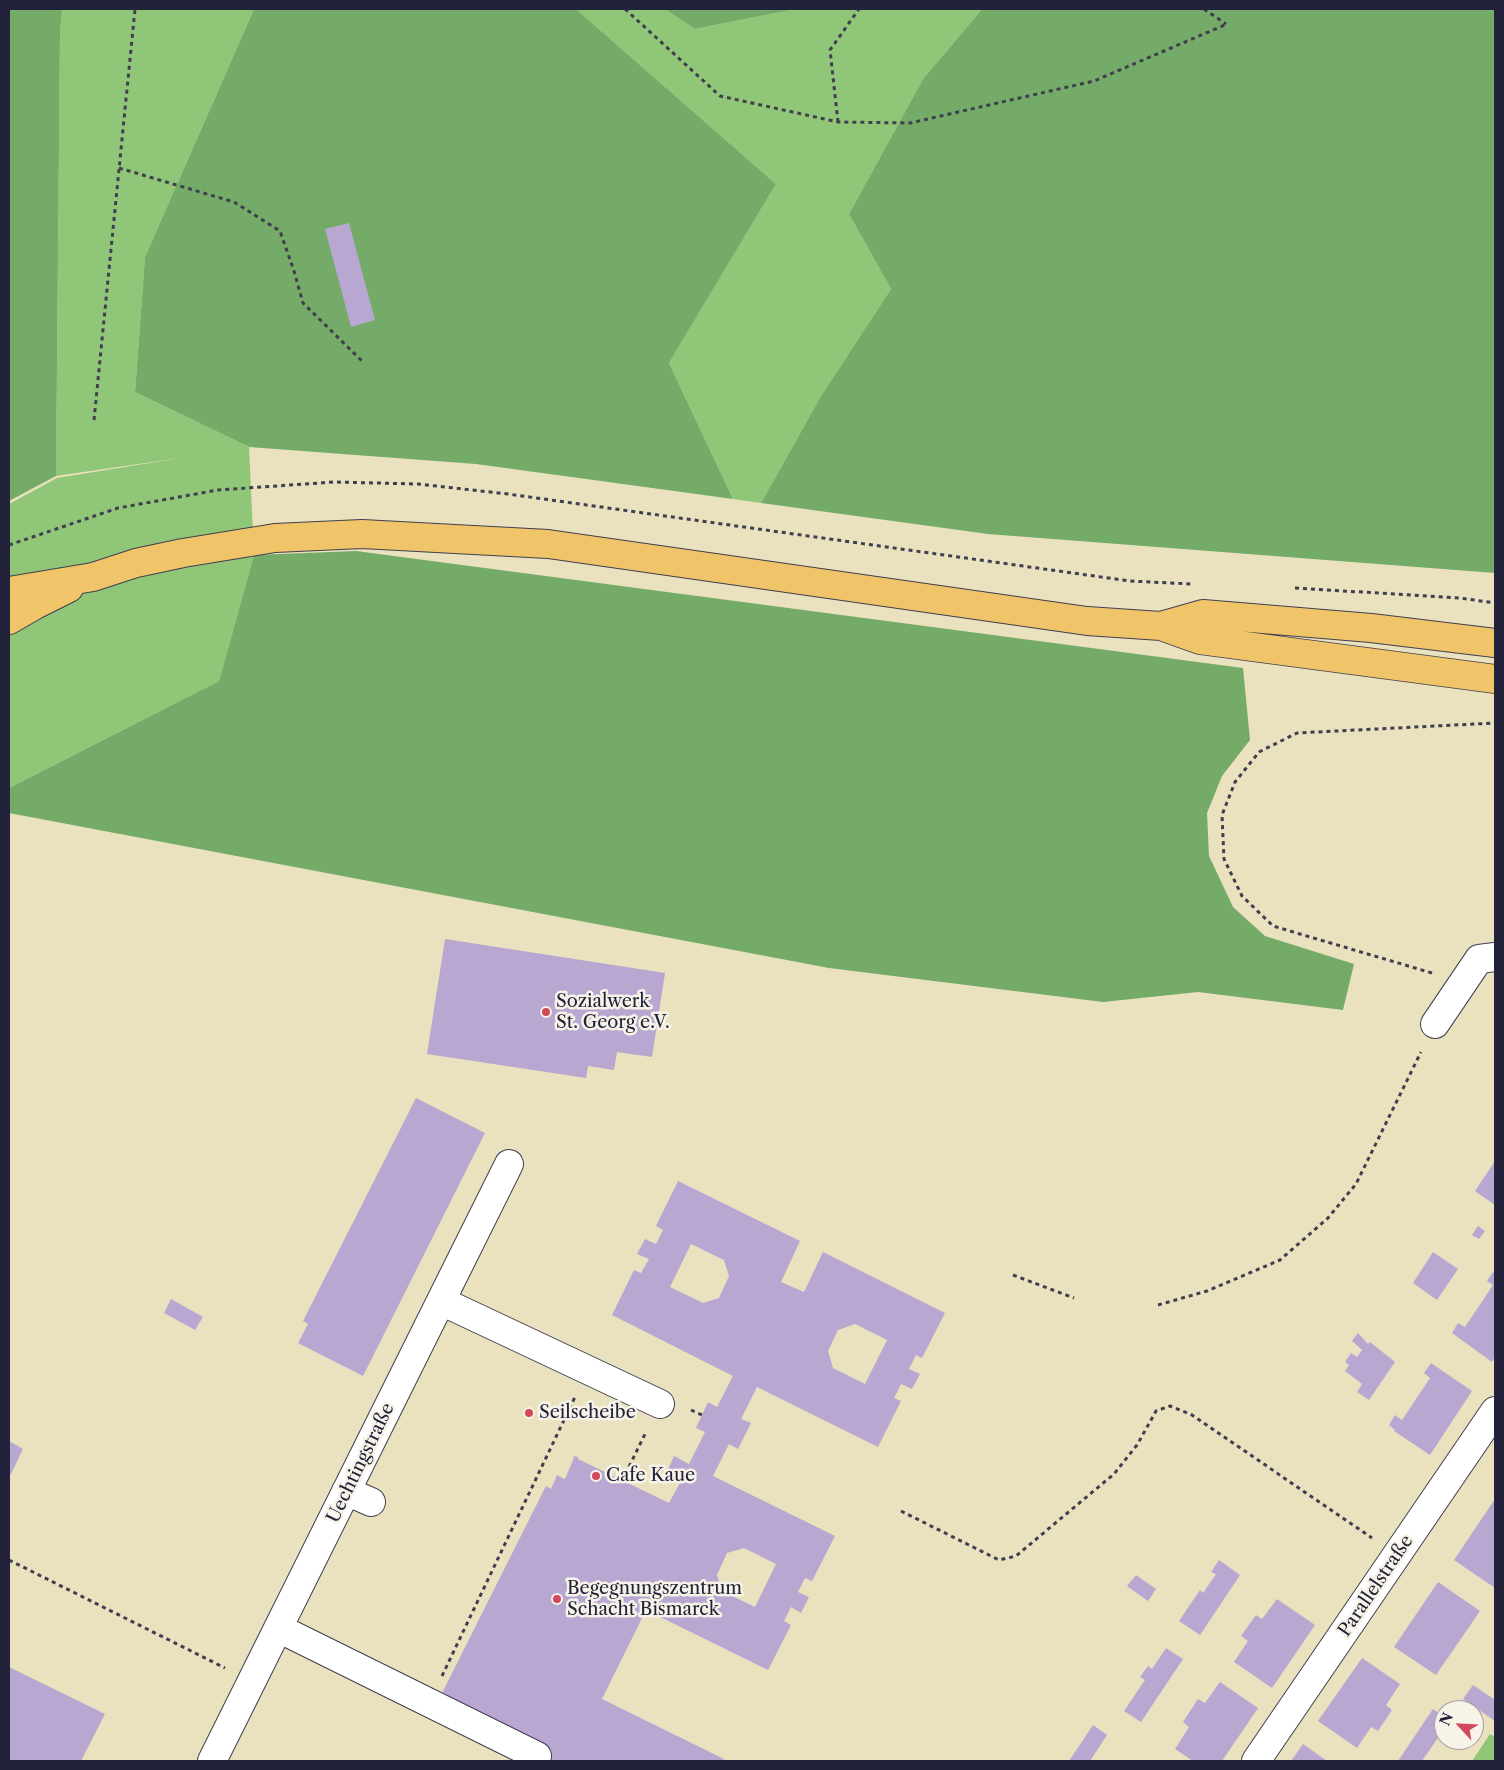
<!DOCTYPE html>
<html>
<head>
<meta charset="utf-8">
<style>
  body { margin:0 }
  #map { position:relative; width:1504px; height:1770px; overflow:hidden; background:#eae1bf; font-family:"Libre Caslon Text",serif }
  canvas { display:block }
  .frame { position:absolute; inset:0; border:10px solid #22223b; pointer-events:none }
  .north { position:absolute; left:1434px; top:1700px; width:50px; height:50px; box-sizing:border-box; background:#f7f3e8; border:1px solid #a29fa3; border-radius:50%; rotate:295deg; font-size:14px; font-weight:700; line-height:20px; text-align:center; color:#22223b }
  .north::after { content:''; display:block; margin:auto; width:18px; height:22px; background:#d1495b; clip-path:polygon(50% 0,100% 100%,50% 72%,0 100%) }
</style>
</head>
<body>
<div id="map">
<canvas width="1504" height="1770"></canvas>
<div class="frame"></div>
<div class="north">N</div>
</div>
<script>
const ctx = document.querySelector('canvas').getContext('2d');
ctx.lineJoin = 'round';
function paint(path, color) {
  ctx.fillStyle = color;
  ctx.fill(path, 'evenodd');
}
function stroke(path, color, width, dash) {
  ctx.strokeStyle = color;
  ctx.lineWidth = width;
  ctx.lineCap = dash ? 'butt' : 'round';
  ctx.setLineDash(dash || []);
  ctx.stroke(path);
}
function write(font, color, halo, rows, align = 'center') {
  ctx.font = font + ' "Libre Caslon Text",serif';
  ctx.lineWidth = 5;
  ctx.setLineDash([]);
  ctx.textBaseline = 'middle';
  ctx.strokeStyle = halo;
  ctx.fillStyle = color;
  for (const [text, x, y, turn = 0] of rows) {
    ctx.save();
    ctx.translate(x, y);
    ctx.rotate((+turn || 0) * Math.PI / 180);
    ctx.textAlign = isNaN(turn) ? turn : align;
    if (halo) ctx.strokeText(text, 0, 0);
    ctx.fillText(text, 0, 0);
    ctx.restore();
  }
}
const green = new Path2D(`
  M62 9H254L145 257 135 392 249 447 254 555 219 681 9 788V504L57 478 180 458 56 476 60 35Z
  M576 9H665L695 29 796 9H982L923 79 849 214 891 289 821 396 761 503 733 499 669 363 776 184Z
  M1490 1734 1495 1737V1761H1472Z`);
const forest = new Path2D(`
  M9 9H62L60 35 56 476 9 501Z
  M254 9H576L776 184 669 363 733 499 476 464 249 447 135 392 145 257Z
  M665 9H796L695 29Z
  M982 9H1495V573L988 534 761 503 821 396 891 289 849 214 923 79Z
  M356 551 1243 668 1250 740 1222 776 1207 813 1209 856 1233 907 1265 936 1354 964 1343 1010 1198 992 1103 1002 829 968 9 813V788L219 681 254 555Z`);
const building = new Path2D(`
  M349 223 375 320 351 327 325 229Z
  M445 939 665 973 652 1057 617 1052 614 1070 588 1066 586 1078 427 1054Z
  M416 1098 485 1133 363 1376 298 1343 308 1324 303 1321Z
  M1495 1161V1205L1475 1191Z
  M678 1181 800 1241 781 1282 804 1292 823 1252 945 1313 922 1358 916 1355 909 1369 920 1374 912 1389 901 1384 894 1398 901 1401 878 1447 757 1387 741 1419 751 1423 738 1449 729 1444 713 1476 835 1536 812 1581 805 1578 798 1592 809 1597 801 1613 791 1607 784 1621 791 1625 768 1670 646 1610 602 1699 724 1759 723 1761H543L549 1747 442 1693 546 1486 551 1489 557 1475 565 1479 573 1460 574 1456 578 1457V1459L669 1503 682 1479 667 1472 674 1456 689 1464 705 1432 696 1428 708 1402 717 1407 733 1376 612 1315 634 1270 641 1273 649 1259 637 1254 645 1239 656 1244 663 1230 656 1226ZM691 1244 724 1260 729 1276 719 1298 703 1303 670 1287ZM855 1324 887 1340 865 1384 833 1368 828 1351 838 1330ZM744 1548 776 1564 755 1607 722 1591 717 1575 727 1553Z
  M1478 1226 1485 1231 1479 1239 1472 1235Z
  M1433 1252 1458 1269 1437 1300 1413 1283Z
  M1493 1272 1495 1273V1357L1492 1362 1452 1333 1458 1323 1465 1327 1493 1285 1487 1281Z
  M171 1299 203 1317 195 1330 164 1313Z
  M1358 1333 1368 1344 1370 1342 1395 1362 1369 1400 1357 1392 1362 1384 1345 1371 1349 1365 1345 1362 1351 1353 1357 1357 1362 1350 1352 1341Z
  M1431 1363 1472 1391 1430 1455 1394 1431 1395 1430 1389 1425 1395 1415 1402 1420 1430 1378 1424 1373Z
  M9 1441 23 1449 9 1478Z
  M1495 1499V1588L1454 1560Z
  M1219 1560 1240 1575 1200 1635 1179 1621 1200 1590 1203 1593 1216 1574 1211 1572Z
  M1136 1575 1156 1589 1148 1601 1127 1586Z
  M1438 1582 1480 1611 1436 1675 1394 1647Z
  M1277 1599 1315 1625 1272 1688 1234 1662 1248 1641 1241 1636 1256 1615 1262 1619Z
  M1166 1648 1183 1659 1141 1722 1124 1711 1145 1680 1140 1677 1148 1666 1152 1669Z
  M1362 1658 1400 1684 1386 1705 1392 1710 1378 1731 1371 1727 1357 1748 1318 1721Z
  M9 1667 105 1714 81 1761H9Z
  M1220 1682 1258 1708 1222 1761H1193L1175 1749 1189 1727 1183 1722 1198 1699 1205 1703Z
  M1473 1685 1495 1700V1721L1463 1699Z
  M1433 1709 1444 1717V1729L1422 1761H1398Z
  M1093 1725 1107 1735 1090 1761H1069Z
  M1303 1744 1327 1761H1291Z`);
const path = new Path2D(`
  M625 9 720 96 838 122 910 123 1094 81 1227 24
  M1204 9 1226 24
  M838 122 830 50 859 9
  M119 168 234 202 280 231 294 271 303 303 363 362
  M94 420 135 9
  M9 545 118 508 218 490 334 482 418 484 508 494 1130 581 1191 584
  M1295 588 1460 598 1495 603
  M1432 973 1273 926 1242 896 1224 859 1222 815 1235 782 1259 752 1297 733 1495 723
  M1013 1275 1074 1298
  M1158 1305 1207 1291 1280 1260 1328 1218 1356 1184 1421 1052
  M691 1410 702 1415
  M622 1481 646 1432
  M901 1511 999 1560 1016 1556 1114 1474 1137 1445 1156 1411 1170 1406 1192 1415 1372 1538
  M9 1560 225 1668
  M442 1676 575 1397`);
const minor = new Path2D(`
  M1435 1024 1479 959 1495 957
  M441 1301 660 1404
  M346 1491 371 1502
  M278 1628 537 1756
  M212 1761 509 1164
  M1256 1761 1495 1411`);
const major = new Path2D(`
  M9 591 93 577 136 563 183 553 275 538 362 534 548 544 1087 621 1161 626 1200 640 1495 679
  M9 620 35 605 69 588
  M1161 626 1203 614 1371 628 1495 643`);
const markers = [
  [546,1012,5,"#d1495b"],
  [529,1413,5,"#d1495b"],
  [596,1476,5,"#d1495b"],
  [557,1599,5,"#d1495b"]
];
const poiNames = [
  ["Sozialwerk",556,1002],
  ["St. Georg e.V.",556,1023],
  ["Seilscheibe",539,1413],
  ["Cafe Kaue",606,1476],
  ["Begegnungszentrum",567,1589],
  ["Schacht Bismarck",567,1610]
];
const streetNames = [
  ["Uechtingstraße",361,1463,-64],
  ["Parallelstraße",1376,1586,-56]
];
paint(green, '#90c678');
paint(forest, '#74ab68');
paint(building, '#b7a7d1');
stroke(minor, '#403f4f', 30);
stroke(major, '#403f4f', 30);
stroke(path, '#403f4f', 3, [4, 4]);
stroke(minor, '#fff', 28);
stroke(major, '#f0c469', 28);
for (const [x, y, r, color] of markers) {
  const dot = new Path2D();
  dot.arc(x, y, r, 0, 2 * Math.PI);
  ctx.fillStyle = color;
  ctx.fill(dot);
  stroke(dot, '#f7f3e8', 2);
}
write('18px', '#22223b', '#f7f3e8', poiNames, 'left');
write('18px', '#22223b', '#f7f3e8', streetNames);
</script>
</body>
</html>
